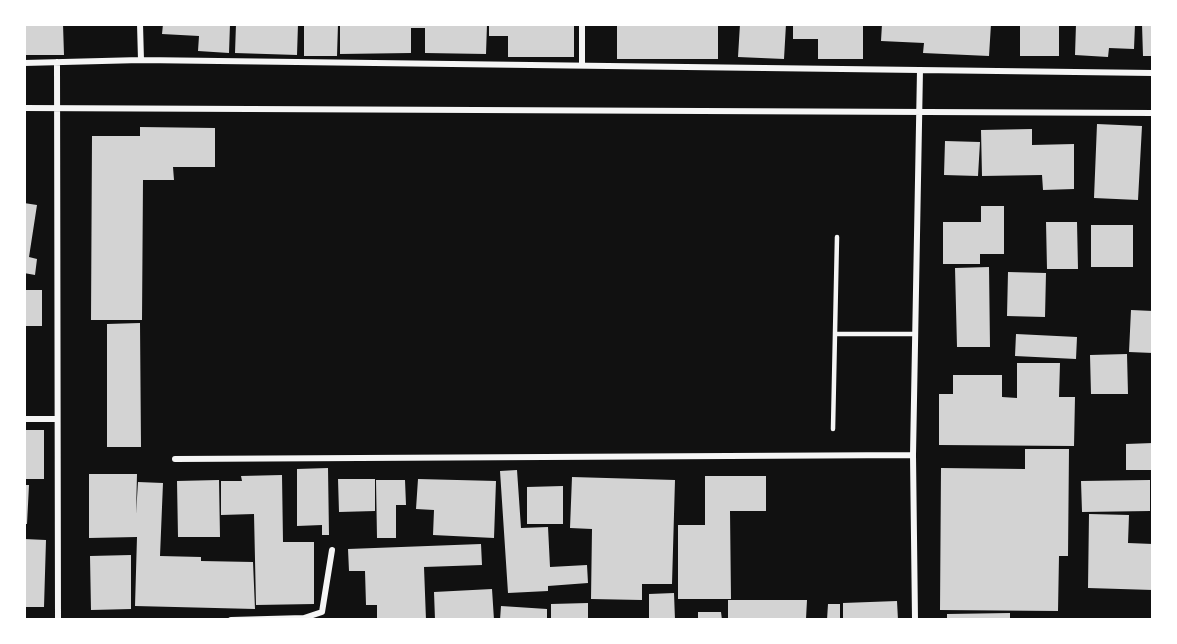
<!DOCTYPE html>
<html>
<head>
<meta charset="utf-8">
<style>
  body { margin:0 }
  #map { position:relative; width:1177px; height:644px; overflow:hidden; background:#111; font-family:"Times New Roman",serif }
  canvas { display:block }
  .frame { position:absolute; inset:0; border:26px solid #fff; pointer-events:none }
</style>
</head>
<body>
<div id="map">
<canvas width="1177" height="644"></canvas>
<div class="frame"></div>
</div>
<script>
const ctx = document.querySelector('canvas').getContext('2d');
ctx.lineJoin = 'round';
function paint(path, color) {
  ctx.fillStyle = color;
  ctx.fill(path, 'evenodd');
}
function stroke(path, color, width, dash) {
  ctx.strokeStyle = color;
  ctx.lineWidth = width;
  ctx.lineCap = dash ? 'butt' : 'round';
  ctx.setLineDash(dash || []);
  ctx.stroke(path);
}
const building = new Path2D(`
  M25 24H63L64 55H25Z
  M163 24H230L229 53 198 51 199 36 162 34Z
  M236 24H298L297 55 235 53Z
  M304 24H338L337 56H304Z
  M340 24H487L486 54 425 53V28H411V53L340 54Z
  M489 24H574V57H508V36H489Z
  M617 24H718V59H617Z
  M740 24H786L784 59 738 57Z
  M793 24H863V59H818V39H793Z
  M882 24H991L989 56 923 53 924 43 881 41Z
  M1020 24H1059V56H1020Z
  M1076 24H1135L1134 49 1109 48 1108 57 1075 55Z
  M1142 24H1153V56H1143Z
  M1097 124 1142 126 1138 200 1094 198Z
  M140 127 215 128V167H173L174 180H143L142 320H91L92 136H140Z
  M1032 129V145L1074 144V189L1043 190 1042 175 982 176 981 130Z
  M945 141 980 142 978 176 944 175Z
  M24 203 37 205 29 257 37 259 35 275 24 273Z
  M981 206H1004V254H980V264H943V222H981Z
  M1046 222H1077L1078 269H1047Z
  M1091 225H1133V267H1091Z
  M989 267 990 347H957L955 268Z
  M1008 272 1046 273 1045 317 1007 316Z
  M24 290H42V326H24Z
  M1131 310 1153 311V353L1129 352Z
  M140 323 141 447H107V324Z
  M1016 334 1077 337 1076 359 1015 356Z
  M1127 354 1128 394H1091L1090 355Z
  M1017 363H1060L1059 397H1075L1074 446 939 445V394H953V375H1002V397L1017 398Z
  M24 430H44V479H24Z
  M1153 443V470H1126V444Z
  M1025 449H1069L1068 556H1059L1058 611 940 610 941 468 1025 469Z
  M328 468 329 535H322V525L297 526V469Z
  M517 470 521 528 548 527 550 567 587 565 588 583 548 586V591L508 593 500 471Z
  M89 474H137L136 514 138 482 163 483 160 556 201 557V561L253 562 255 609 135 606 137 537 89 538Z
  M282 475 283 542H314V604L256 605 254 514 221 515V481H242L241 476Z
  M705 476H766V511H730L731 599H678V525H705Z
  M572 477 675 480 672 584H642V600L591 599 592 529 570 528Z
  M338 479H375V511L339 512Z
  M418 479 496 481 494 538 433 535 434 510 416 509Z
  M219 480 220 537H178L177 481Z
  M376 480H405L406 505H396V538H377Z
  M1150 480V511L1082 512 1081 481Z
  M24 485H29L27 524H24Z
  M563 486V524H527V487Z
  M1089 514 1129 515 1128 543 1153 544V590L1088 588Z
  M24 539 46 540 44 607H24Z
  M481 544 482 565 424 567 426 620H377V605H366L365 571H349L348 549Z
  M131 555V609L91 610 90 556Z
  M492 589 494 620H435L434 592Z
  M674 593 675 620H649V594Z
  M728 600H807L806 619H728Z
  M897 601 898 620H843V603Z
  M588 603V620H551V604Z
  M828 604H840V620H827Z
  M501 606 547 609V620H500Z
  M698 612H721L722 620H698Z
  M1010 613V620H947V614Z`);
const service = new Path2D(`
  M835 334H915
  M833 429 837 237`);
const minor = new Path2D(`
  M140 24 141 60
  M57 62 58 620
  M24 63 141 60 1153 73
  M582 65V24
  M24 108 1153 113
  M24 419H56
  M175 459 913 455
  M231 620 304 618 322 612 332 550
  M915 620 913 455 920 70`);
paint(building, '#d3d3d3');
stroke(service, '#f5f5f5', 4.5);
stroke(minor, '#f5f5f5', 6);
</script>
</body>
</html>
